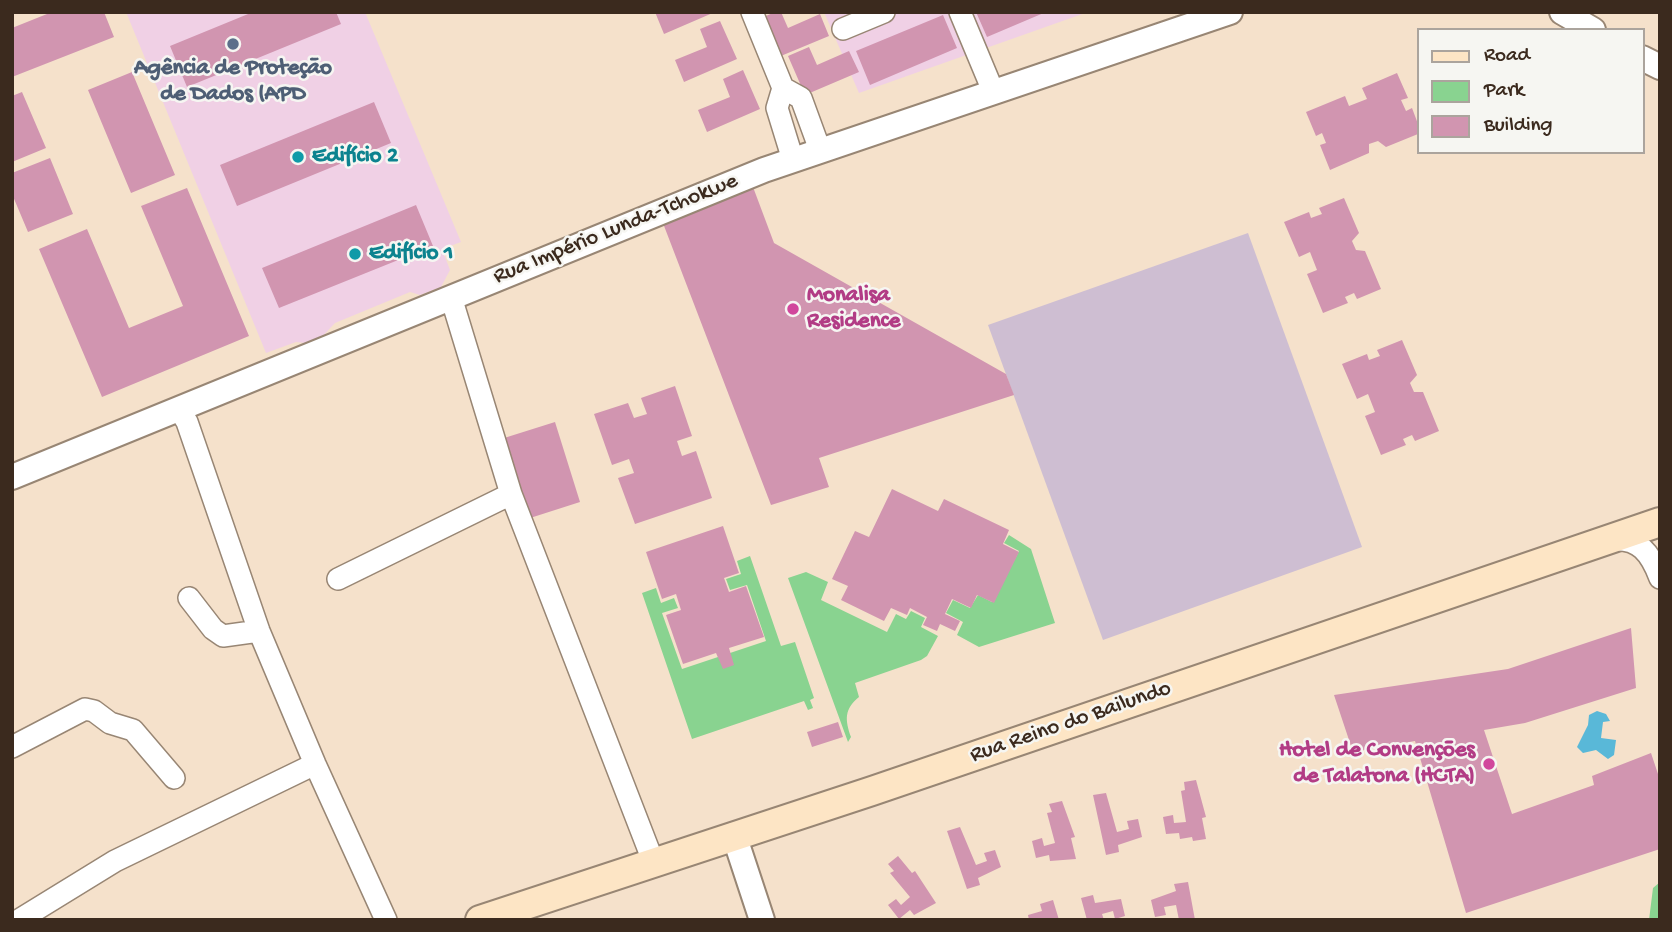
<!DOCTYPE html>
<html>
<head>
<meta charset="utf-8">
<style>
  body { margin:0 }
  #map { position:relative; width:1672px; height:932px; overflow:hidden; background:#f5e1cb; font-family:"Gochi Hand",sans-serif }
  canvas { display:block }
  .frame { position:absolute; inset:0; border:14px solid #3b2a1e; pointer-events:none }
  .legend { position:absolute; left:1417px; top:28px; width:228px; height:126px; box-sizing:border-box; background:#f6f6f2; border:2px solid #aba49d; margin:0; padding:9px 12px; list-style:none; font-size:21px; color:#3b2a1e }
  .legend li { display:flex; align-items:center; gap:14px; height:35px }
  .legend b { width:35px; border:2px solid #aba49d }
</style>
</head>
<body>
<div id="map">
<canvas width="1672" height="932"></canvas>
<div class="frame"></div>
<ul class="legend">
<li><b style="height:9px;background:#fde5c5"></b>Road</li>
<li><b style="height:19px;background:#89d390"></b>Park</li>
<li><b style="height:19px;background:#d195b0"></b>Building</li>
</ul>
</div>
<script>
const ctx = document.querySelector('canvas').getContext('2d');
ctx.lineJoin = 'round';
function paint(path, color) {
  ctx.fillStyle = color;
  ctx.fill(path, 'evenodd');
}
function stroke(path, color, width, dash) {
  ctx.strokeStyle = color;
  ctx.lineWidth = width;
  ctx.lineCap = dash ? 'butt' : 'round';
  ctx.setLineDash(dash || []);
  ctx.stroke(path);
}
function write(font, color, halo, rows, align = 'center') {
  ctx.font = font + ' "Gochi Hand",sans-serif';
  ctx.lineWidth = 5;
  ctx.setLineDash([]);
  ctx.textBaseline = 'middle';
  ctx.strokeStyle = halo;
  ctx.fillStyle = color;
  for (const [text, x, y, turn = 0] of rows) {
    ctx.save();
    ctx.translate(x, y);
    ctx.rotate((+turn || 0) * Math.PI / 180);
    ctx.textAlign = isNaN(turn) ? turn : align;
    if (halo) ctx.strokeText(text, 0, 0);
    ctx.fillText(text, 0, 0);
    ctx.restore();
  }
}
const built = new Path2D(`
  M126 12H365L461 242 442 249 450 270 441 287 420 295 410 292 335 323 320 339 306 343 296 342 266 353Z
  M824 12H1088L859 93Z`);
const industrial = new Path2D(`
  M1248 233 1362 547 1103 640 988 325Z`);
const green = new Path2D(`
  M1009 535 1031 549 1055 623 979 647 957 635 963 622 946 613 953 600 970 608 978 595 992 602 1019 551 1004 543Z
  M750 556 781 646 795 642 814 698 810 700 813 708 808 710 804 701 692 739 642 593 656 588 661 603 674 598 678 608 662 613 682 669 766 641 747 585 730 590 726 579 741 574 737 561Z
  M806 572 828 582 821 600 887 632 896 614 906 619 911 611 925 618 921 627 938 636 927 656 921 660 855 683 859 697C844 709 845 720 851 737L848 742 788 578Z
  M1660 882V920H1649L1653 888Z`);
const water = new Path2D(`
  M1597 711 1606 714 1610 721 1603 722 1601 738 1616 740 1614 755 1608 759 1596 750 1583 753 1577 747 1588 725 1589 715Z`);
const building = new Path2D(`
  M52 12H104L114 37 12 77V28Z
  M253 12H336L341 24 187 87 170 46Z
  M655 12H715L664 34Z
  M775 12H781L788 28 820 14 829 36 776 58 759 19Z
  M976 12H1046L987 37Z
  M943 15 957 48 870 85 856 51Z
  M720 21 737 59 684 82 675 60 707 47 700 29Z
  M809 47 817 65 849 51 859 72 805 95 788 56Z
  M743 70 760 109 707 132 698 110 730 97 723 79Z
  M132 72 175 175 131 193 88 90Z
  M1397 73 1408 98 1401 100 1406 111 1412 108 1418 124V134L1386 147 1378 141 1369 144V153L1330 170 1320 145 1326 143 1322 133 1316 136 1306 112 1345 96 1349 106 1367 99 1362 88Z
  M22 92 46 148 12 162V96Z
  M374 102 391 143 237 206 220 165Z
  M50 158 73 214 28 232 12 194V173Z
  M753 187 774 243 1006 374 1014 395 819 458 829 487 771 505 661 218Z
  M187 188 249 336 102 397 39 249 87 229 129 328 183 306 141 206Z
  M1344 198 1359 233 1352 241 1356 250 1365 251 1381 289 1357 299 1354 293 1345 297 1348 303 1323 313 1307 274 1317 270 1310 252 1299 257 1284 222 1309 212 1311 218 1322 214 1319 208Z
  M416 205 433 246 279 308 262 268Z
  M1402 340 1417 375 1410 383 1414 392H1423L1439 431 1415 441 1412 435 1403 439 1406 445 1381 455 1365 416 1375 412 1368 394 1357 399 1342 364 1367 354 1369 360 1380 356 1377 350Z
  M675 386 692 436 677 441 682 456 696 451 712 498 635 524 618 478 634 473 629 459 612 465 594 414 628 403 634 418 647 414 641 398Z
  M555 422 580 502 527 519 501 439Z
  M892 489 938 511 944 499 1009 530 1003 544 1019 552 994 603 977 595 971 608 952 599 945 614 960 621 955 631 940 624 937 631 923 625 927 617 910 608 907 615 891 608 884 621 841 600 848 586 832 579 855 531 869 537Z
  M723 526 739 573 724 578 729 592 746 586 764 637 729 648 734 665 723 669 716 653 683 664 666 615 681 610 676 594 662 599 646 552Z
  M1631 628 1636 688 1525 723 1484 730 1512 814 1594 785 1592 776 1651 753 1660 780V849L1466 913 1415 741 1353 752 1334 695 1508 669Z
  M838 722 843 737 812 747 807 732Z
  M1196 780 1206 817 1202 818 1206 839 1193 841 1192 837 1180 839 1179 833 1166 834 1163 817 1173 815 1174 823 1186 822 1181 791 1185 790 1184 782Z
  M1106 793 1117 832 1129 829 1127 821 1138 819 1142 837 1118 845 1119 852 1106 855 1093 795Z
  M1062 801 1075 837 1071 838 1076 859 1050 861 1049 855 1036 858 1032 841 1042 838 1044 846 1055 843 1047 813 1052 812 1049 804Z
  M960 827 976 865 987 861 984 853 995 850 1001 867 978 878 980 885 967 889 947 831Z
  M898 856 912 873 915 871 936 903 914 915 910 910 899 919 888 905 896 899 901 905 910 897 890 873 894 871 888 864Z
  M1188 882 1195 920H1179L1176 905 1164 907 1166 915 1155 917 1151 900 1176 891 1174 884Z
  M1093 895 1095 903 1121 899 1125 916 1115 919 1113 911 1102 914 1104 920H1087L1081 898Z
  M1053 900 1059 920H1029L1028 915 1042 911 1040 904Z`);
const minor = new Path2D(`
  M752 12 783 88 777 108 793 160
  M960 12 993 91
  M843 29 884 12
  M783 88 801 98 820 150
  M451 297 511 494 653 861
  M179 409 187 422 259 631 315 764 386 920
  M1612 540C1639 537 1651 554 1660 578
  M338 579 511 494
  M189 598 213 629 223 636 259 631
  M12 747 85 709 94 711 110 723 133 730 174 778
  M19 920 115 861 315 764`);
const tertiary = new Path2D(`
  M1562 12 1593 30
  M1642 58 1660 67
  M12 477 764 170 1230 12
  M734 835 762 920`);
const secondary = new Path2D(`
  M480 920 872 791 1660 522`);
const markers = [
  [233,44,7,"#5c6f8a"],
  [298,157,7,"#0f9aa8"],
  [355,254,7,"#0f9aa8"],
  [793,309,7,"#d1479c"],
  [1489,764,7,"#d1479c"]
];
const serviceNames = [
  ["Agência de Proteção",233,69],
  ["de Dados (APD",233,95]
];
const cultureNames = [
  ["Edifício 2",312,157],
  ["Edifício 1",369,254]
];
const streetNames = [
  ["Rua Império Lunda-Tchokwe",616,230,-22],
  ["Rua Reino do Bailundo",1071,723,-19]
];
const hotelNames = [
  ["Monalisa",807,296],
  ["Residence",807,322],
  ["Hotel de Convenções",1475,751,"right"],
  ["de Talatona (HCTA)",1475,777,"right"]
];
paint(built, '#f0d0e5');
paint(industrial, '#cebed2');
paint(green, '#89d390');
paint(water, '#59b8d8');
paint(building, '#d195b0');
stroke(minor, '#988674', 24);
stroke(tertiary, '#988674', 28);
stroke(secondary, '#988674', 32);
stroke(minor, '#fff', 21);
stroke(tertiary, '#fff', 24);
stroke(secondary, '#fde5c5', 28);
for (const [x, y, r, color] of markers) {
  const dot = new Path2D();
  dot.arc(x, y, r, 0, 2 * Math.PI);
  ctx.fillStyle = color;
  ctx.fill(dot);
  stroke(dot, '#f6f6f2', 2.5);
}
write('bold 23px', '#4e5e75', '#f6f6f2', serviceNames);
write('bold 23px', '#0d838f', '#f6f6f2', cultureNames, 'left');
write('23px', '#3b2a1e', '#f6f6f2', streetNames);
write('bold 23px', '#b23c85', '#f6f6f2', hotelNames, 'left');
</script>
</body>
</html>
